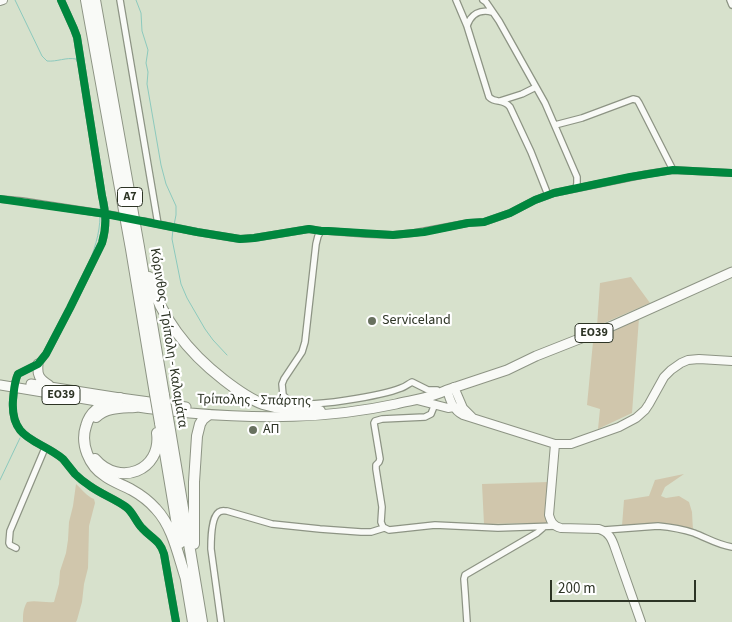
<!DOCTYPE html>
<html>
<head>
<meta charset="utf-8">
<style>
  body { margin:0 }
  #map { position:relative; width:732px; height:622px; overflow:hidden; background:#d7e1cc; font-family:"Source Sans 3",sans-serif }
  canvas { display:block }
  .scale { position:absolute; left:550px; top:580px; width:146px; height:22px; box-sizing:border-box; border:2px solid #2d3425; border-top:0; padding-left:6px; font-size:15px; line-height:18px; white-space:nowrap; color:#2d3425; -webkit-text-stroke:4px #fff; paint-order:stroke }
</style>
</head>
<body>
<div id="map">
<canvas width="732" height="622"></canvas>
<div class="scale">200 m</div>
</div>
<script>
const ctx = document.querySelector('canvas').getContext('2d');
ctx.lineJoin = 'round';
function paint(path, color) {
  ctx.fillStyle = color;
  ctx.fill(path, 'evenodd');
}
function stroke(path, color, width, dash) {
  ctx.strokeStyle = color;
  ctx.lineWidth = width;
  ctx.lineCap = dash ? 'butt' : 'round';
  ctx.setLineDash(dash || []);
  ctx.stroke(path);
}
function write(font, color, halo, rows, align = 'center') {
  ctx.font = font + ' "Source Sans 3",sans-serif';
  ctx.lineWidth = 4.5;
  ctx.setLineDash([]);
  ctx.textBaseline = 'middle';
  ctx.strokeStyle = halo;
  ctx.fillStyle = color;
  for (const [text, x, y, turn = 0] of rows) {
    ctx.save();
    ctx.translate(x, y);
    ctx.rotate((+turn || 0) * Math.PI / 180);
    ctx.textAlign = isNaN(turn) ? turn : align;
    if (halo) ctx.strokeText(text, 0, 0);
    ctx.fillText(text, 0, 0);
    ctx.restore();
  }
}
const green = new Path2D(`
  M631 277 650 303 597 326 600 283Z
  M639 318 632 413 598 429 600 409 587 405 593 342Z
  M684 474 665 487 661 496 666 498 679 496 689 502 692 512 693 531 622 526 624 500 649 496 655 480Z
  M549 482 547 523 484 524 482 484Z
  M76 484C82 489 86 496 94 499L95 503 89 526 88 568 84 584 82 602 77 620 76 622H23C23 614 23 609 27 602 36 600 45 603 54 602L59 584 60 571 66 553 68 540 69 522 73 506Z`);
const stream = new Path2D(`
  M15 0 42 56 47 61C57 62 66 57 76 59L78 64
  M136 0 141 13 142 31 148 50 146 63 148 72 147 84 161 165 166 184 176 206V215L174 225
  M100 201V212
  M173 229 172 239 181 284 187 298 205 329 213 340 227 355
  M60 321C76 289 100 251 100 216
  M0 480 20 438`);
const minor = new Path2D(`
  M61 0 74 29 77 37 102 196C106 213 107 226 102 243L70 308 46 354 38 364 18 374C14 382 14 391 13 400 10 441 39 439 63 459 67 464 71 469 75 474 79 478 84 482 90 486 101 494 115 499 126 507 133 512 136 522 142 528 151 538 160 540 164 554L176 622
  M120 0 158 224
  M456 0 467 26 489 97C496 104 503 98 510 107L531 152 548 195
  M483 0 486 2 499 21 545 103 577 177V183L576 188
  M730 0 732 5
  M467 26C471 14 480 9 492 12
  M500 101 522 94 536 87
  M555 125 582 118 633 99 637 100 639 103 673 170
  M0 199 22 201 119 216
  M143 221 197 232 240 239 254 238 309 229 321 231H328L366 234 393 235 414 233 468 223 484 222 510 213 535 200 554 193 647 174 673 170 732 173
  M321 231 318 236 316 244 305 342 302 352 284 379 282 384 283 395C286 398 289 401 292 402 308 409 384 395 401 388 405 387 408 384 412 382L428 390H437
  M435 404 431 414 425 417 382 419 375 421 374 423 380 459 379 462 376 465V469L382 507 381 522 383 527 389 530 435 525 498 528 556 526
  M604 530 658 526C669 527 682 529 694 533 707 538 718 545 732 547
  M16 548 10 545 9 543 10 531 45 448
  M221 622 211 549C211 540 211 517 219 512 222 510 224 511 227 511L272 524 320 529 361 532H371L384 528
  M467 622 465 592 464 579 465 575 537 533 544 527`);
const secondary = new Path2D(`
  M0 1 3 0
  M454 387 463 408 472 417
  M447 390C450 400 453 410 463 415L555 444H571L619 427 636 418 645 410 649 404 664 377 671 370 681 363 688 360 699 359 732 361
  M417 400 448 408 454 407
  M555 444 549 515C551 522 553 526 561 528L599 529C609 532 612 539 615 548L641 622`);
const primary = new Path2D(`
  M38 364C37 375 39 379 49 385
  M31 384 120 398 186 407
  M0 385 109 403
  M130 406C150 409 170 411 190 413 260 419 327 419 396 404 413 400 431 398 447 390L507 370 536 356 612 326 732 272`);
const motorway = new Path2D(`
  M86 0 131 249 155 394
  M95 0 139 247 164 395
  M149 277C162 320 189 353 224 380 237 390 249 399 263 404 282 410 301 410 320 411
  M120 398C105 402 90 410 86 426 80 444 89 466 105 476 113 482 123 485 132 490 141 495 149 501 156 509 173 527 178 555 186 579
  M96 417C107 407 121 408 135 407
  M160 423 180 543
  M169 424 202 622
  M95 459C119 487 162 471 157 433
  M194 544V482L197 436 200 424 203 419 208 415
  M185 574 193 622`);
const motorwayBridge = new Path2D(`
  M155 394 160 423
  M164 395 169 424`);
const cycleway = new Path2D(`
  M61 0 74 29 77 37 102 196C106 213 107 226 102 243L70 308 46 354 38 364 18 374C14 382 14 391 13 400 10 441 39 439 63 459 67 464 71 469 75 474 79 478 84 482 90 486 101 494 115 499 126 507 133 512 136 522 142 528 151 538 160 540 164 554L176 622
  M0 199 106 214 197 232 240 239 254 238 309 229 321 231H328L393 235 424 232 468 223 484 222 510 213 535 200 554 193 630 177 673 170 732 173`);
const markers = [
  [372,321,5,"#68715f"],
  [253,430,5,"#68715f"]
];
const shields = [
  [130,197,25],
  [594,333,38],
  [61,395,38]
];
const shieldNames = [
  ["Α7",130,197],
  ["ΕΟ39",594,333],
  ["ΕΟ39",61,395]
];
const poiNames = [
  ["Serviceland",382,321],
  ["ΑΠ",263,430]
];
const streetNames = [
  ["Κόρινθος - Τρίπολη - Καλαμάτα",168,338,81],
  ["Τρίπολης - Σπάρτης",254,401,1]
];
paint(green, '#d0c6ac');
stroke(stream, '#8cc9bd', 1);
stroke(minor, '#8d9484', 8);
stroke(secondary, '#8d9484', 10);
stroke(primary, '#8d9484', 11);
stroke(motorway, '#8d9484', 12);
stroke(minor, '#f9faf7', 5.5);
stroke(secondary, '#f9faf7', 8);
stroke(primary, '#f9faf7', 9);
stroke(motorway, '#f9faf7', 10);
stroke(motorwayBridge, '#8d9484', 12, []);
stroke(motorwayBridge, '#f9faf7', 10);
stroke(cycleway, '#00873e', 8);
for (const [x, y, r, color] of markers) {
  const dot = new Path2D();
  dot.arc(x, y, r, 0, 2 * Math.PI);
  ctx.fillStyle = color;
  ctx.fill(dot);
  stroke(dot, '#fff', 2);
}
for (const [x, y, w] of shields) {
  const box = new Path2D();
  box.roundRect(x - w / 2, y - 9.5, w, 19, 4);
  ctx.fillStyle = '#fff';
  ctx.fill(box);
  stroke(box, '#2d3425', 1);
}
write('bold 12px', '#2d3425', null, shieldNames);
write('14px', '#2d3425', '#fff', poiNames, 'left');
write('14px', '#2d3425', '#fff', streetNames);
</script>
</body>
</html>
